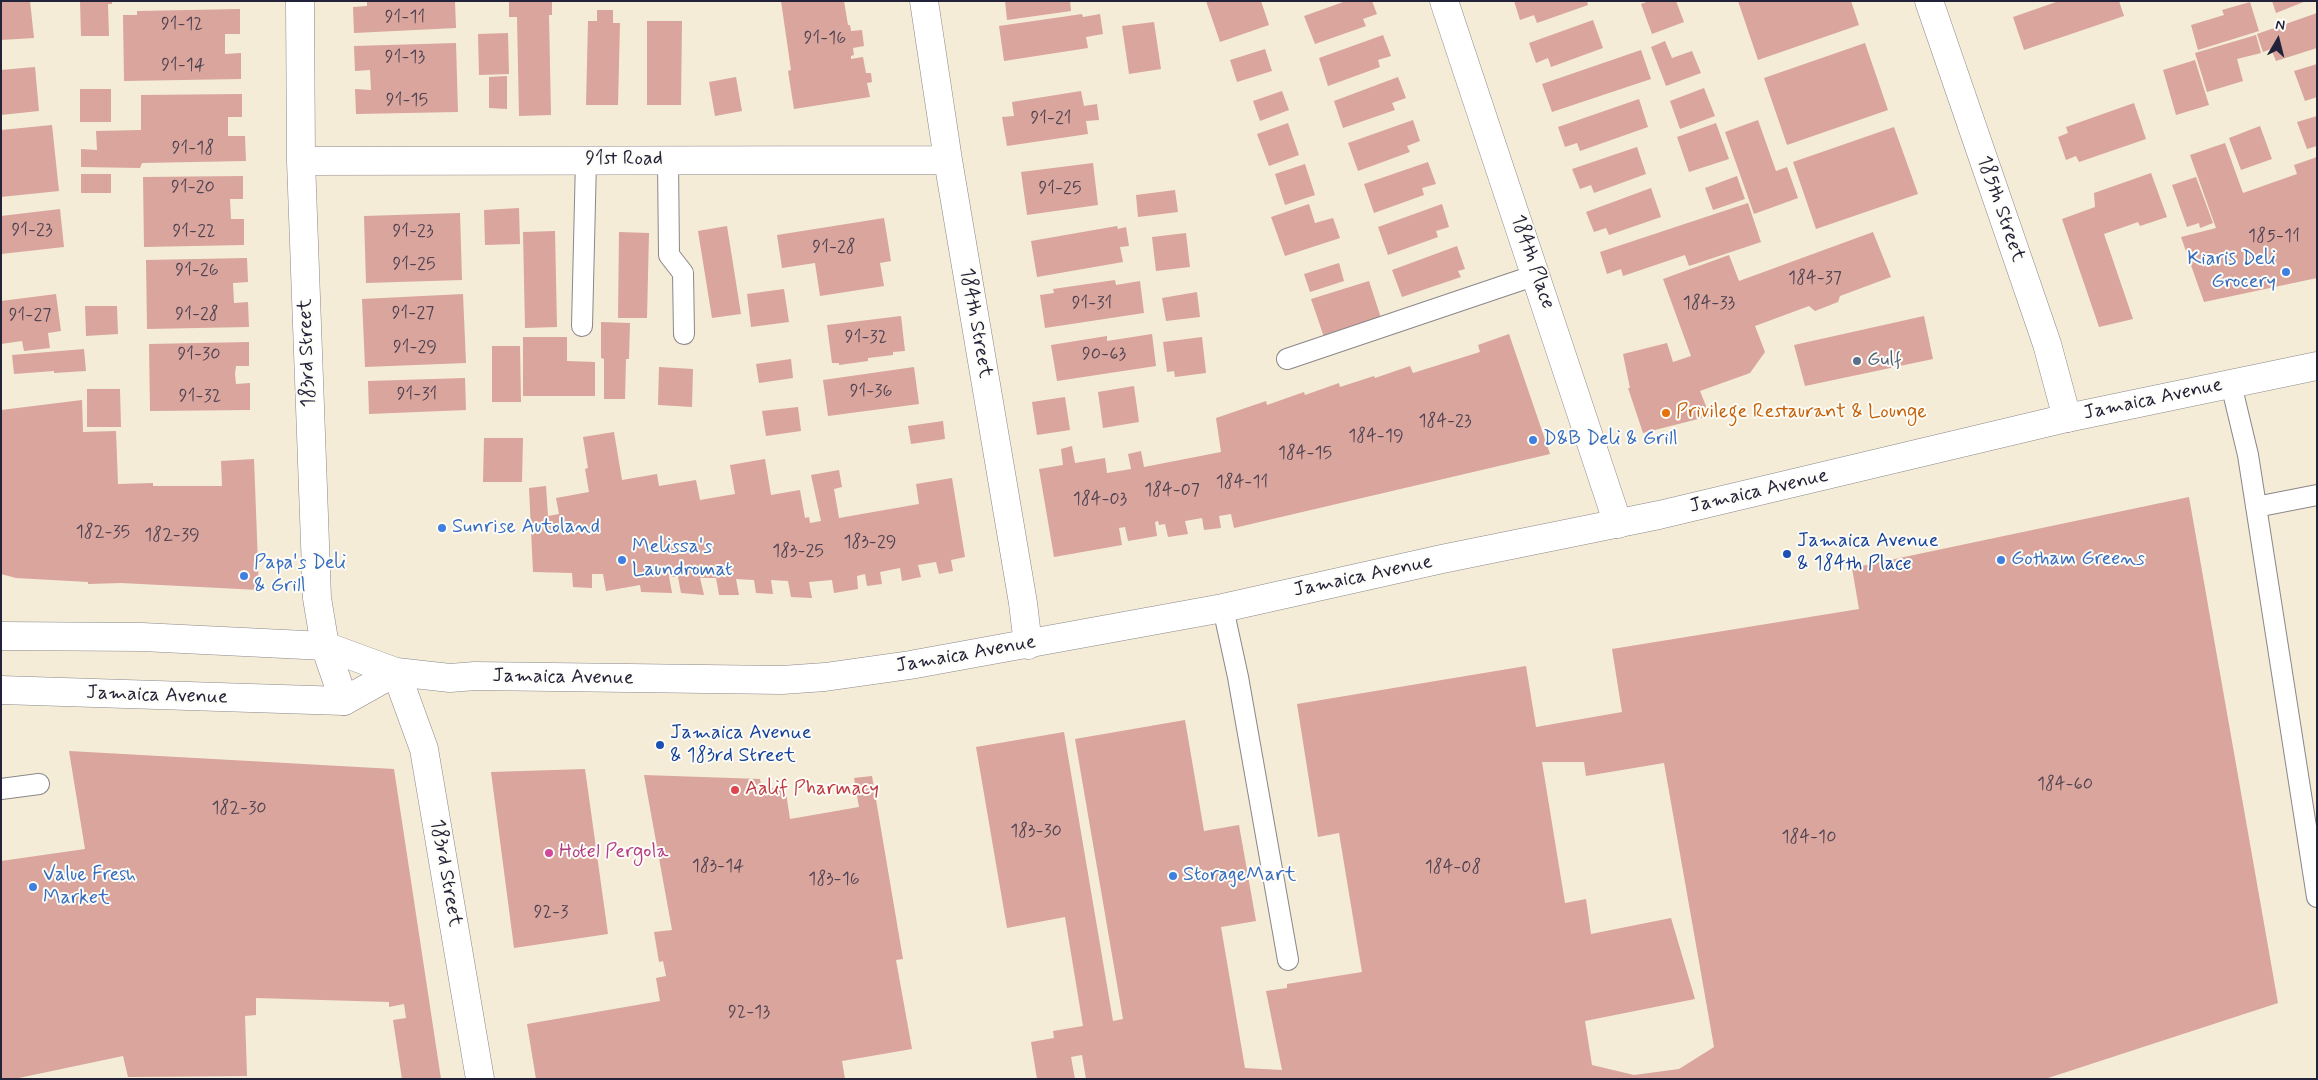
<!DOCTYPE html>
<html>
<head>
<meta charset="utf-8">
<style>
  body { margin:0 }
  #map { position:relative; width:2318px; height:1080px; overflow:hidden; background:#f4ecd7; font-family:Mynerve,sans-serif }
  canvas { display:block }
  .frame { position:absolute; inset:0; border:2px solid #22223b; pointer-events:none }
  .north { position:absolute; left:2253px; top:15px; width:50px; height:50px; -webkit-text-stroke:4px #fdfcf7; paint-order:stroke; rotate:8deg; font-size:14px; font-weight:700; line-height:20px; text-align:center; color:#22223b }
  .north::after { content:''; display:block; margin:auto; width:18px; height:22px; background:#22223b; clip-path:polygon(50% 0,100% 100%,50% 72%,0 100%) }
</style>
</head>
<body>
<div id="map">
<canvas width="2318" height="1080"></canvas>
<div class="frame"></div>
<div class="north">N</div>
</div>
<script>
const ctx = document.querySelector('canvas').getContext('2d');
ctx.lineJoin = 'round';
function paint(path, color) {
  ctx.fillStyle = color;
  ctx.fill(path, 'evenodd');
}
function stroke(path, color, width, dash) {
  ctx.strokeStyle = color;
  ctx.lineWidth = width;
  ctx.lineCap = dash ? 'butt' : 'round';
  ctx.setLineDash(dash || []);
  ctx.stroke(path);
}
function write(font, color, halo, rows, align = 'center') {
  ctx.font = font + ' Mynerve,sans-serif';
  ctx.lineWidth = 4;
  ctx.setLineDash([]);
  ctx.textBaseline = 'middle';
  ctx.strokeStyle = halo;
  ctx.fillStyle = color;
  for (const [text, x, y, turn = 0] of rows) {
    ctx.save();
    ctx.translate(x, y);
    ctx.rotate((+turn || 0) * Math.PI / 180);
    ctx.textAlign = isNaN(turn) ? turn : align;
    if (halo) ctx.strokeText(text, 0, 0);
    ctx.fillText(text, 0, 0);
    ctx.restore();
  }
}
const building = new Path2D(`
  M1 1H30L34 38 1 40Z
  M80 1H112V4H108L109 36H81Z
  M367 1H455L456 28 354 33 353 7 367 6Z
  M509 1H552V15H549L551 115 519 116 517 17H509Z
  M781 1H844L848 25H850L851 31 862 30 864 46 853 48 854 55 851 56V59L863 57 866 73H871L872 82 867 83 870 97 794 109 788 71 791 70Z
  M1005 1H1070L1071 11 1007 20Z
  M1206 1H1261L1269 25 1220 42Z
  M1346 1H1372L1377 14 1363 19 1366 26 1315 44 1304 16Z
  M1514 1H1587L1588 5 1537 23 1534 15 1520 20Z
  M1649 1H1676L1684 22 1652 34 1641 4Z
  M1738 1H1851L1859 25 1758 60Z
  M2059 1H2119L2124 16 2024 50 2013 17Z
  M2272 1H2306L2276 13Z
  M2250 2 2259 31 2198 50 2191 25 2224 15 2222 10Z
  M240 9V34H225V54L241 53V79L124 81 123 15H137V11Z
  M597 10H613V23H620L618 105H586L588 21H597Z
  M2317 13V48L2276 61 2271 49 2263 52 2257 34Z
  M1082 14 1083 17 1100 14 1103 34 1086 37 1088 48 1004 61 999 26Z
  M1593 20 1603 48 1551 67 1548 58 1536 63 1529 43Z
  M647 21H682L681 105H647Z
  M1154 22 1161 69 1129 74 1122 26Z
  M508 33 509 74 479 75 478 34Z
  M1383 35 1391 56 1378 60 1380 67 1328 86 1319 58Z
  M2256 35 2261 53 2237 59 2243 81 2207 92 2195 53Z
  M1665 41 1672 58 1692 51 1701 73 1666 86 1651 47Z
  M456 43 458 112 356 114 355 89 371 90 370 70 355 71 354 46Z
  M1865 43 1888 110 1787 145 1764 78Z
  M1265 49 1272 71 1237 82 1230 60Z
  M1641 50 1651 79 1552 112 1542 84Z
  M2195 60 2209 105 2176 115 2163 70Z
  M2317 64V97L2305 101 2294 71Z
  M35 67 39 111 1 115V70Z
  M507 76V109L489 108V77Z
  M736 77 742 111 715 116 709 82Z
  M1398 77 1406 98 1392 103 1395 110 1343 128 1334 101Z
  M1704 88 1715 116 1680 129 1670 101Z
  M80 89H111V122H80Z
  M1081 91 1084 106 1097 104 1099 120 1086 121 1088 134 1007 146 1002 117 1014 116 1012 102Z
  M1282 91 1289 110 1260 121 1253 101Z
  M242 94V117H228V136H245L246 161 142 163 140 168 81 167V149L97 150 96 131 141 130V95Z
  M1639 99 1648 127 1580 151 1577 143 1565 147 1558 127Z
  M2134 103 2146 139 2079 162 2076 156 2066 160 2058 137 2068 133 2066 127Z
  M2317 116V146L2307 149 2297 122Z
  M1413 120 1420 141 1407 146 1410 152 1358 171 1348 143Z
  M1758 120 1776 171 1787 167 1798 198 1754 214 1725 132Z
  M1288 123 1299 155 1269 166 1257 134Z
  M1716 123 1729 159 1689 172 1677 137Z
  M52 125 59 191 1 197V130Z
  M2260 126 2272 159 2241 170 2229 138Z
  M1894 127 1918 194 1816 229 1793 162Z
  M2225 143 2243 193 2297 174 2294 165 2317 157V278L2204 302 2181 237 2216 228 2190 155Z
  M1637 147 1646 174 1594 193 1591 185 1580 189 1572 169Z
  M1428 162 1436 184 1422 188 1424 195 1374 213 1364 184Z
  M1093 163 1098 205 1027 215 1021 172Z
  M1305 164 1315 195 1285 205 1275 174Z
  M2151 173 2167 217 2140 226 2138 222 2104 234 2133 319 2099 327 2062 219 2095 207 2094 193Z
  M81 174H111V193H81Z
  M243 176V199H230L231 219H244V245L144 247 143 177Z
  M1737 176 1745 199 1713 210 1705 188Z
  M2196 177 2213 223 2200 228 2199 223 2187 227 2172 185Z
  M1651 188 1661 217 1609 235 1606 228 1594 232 1586 212Z
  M1175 190 1178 212 1138 217 1136 195Z
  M1748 203 1761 242 1689 266 1685 255 1623 276 1621 269 1607 274 1600 252Z
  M1309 204 1315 223 1333 218 1340 238 1285 256 1271 217Z
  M1442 204 1449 227 1436 231 1438 237 1388 255 1378 227Z
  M519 208 520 244 485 245 484 210Z
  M60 209 64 247 1 254V216Z
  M460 213 462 280 366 283 364 216Z
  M884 218 891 261 880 263 884 286 820 296 815 263 782 268 777 235Z
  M727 226 741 314 712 318 698 231Z
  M1117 226 1118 229 1126 227 1129 246 1120 247 1123 262 1037 277 1031 241Z
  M555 231 557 327 525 328 523 232Z
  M619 232 649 233 647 318H618Z
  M1873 232 1891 277 1840 296 1838 302 1815 311 1809 306 1755 326 1765 352 1750 373 1700 391 1710 416 1643 433 1628 388H1630L1623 354 1667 343 1673 362 1691 356 1663 279 1729 255 1739 281Z
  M1186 233 1190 267 1156 271 1152 237Z
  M1457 246 1465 269 1458 271 1461 277 1402 297 1392 270Z
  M247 258 248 282 233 283 234 303 248 302 249 327 147 329 146 260Z
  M1339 263 1344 281 1310 292 1304 274Z
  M1115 280 1116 285 1140 281 1144 313 1045 328 1040 295 1054 293 1053 289Z
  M1369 281 1381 318 1324 337 1311 299Z
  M784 289 789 322 751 327 747 294Z
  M1197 292 1200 317 1166 321 1162 298Z
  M56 294 61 331 48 333 50 348 24 351 22 341 1 344V301Z
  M463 294 466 363 365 367 362 299Z
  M85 306H117L118 334 86 336Z
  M901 316 905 351 893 352V355L868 358V361L839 365V363H832L827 325Z
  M1924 316 1933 359 1805 386 1794 345Z
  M601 322 630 323 629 359H626L625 399H604V359L601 358Z
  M1152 334 1156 366 1057 381 1051 345 1107 336V341Z
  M1509 334 1550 454 1234 528 1231 514 1219 516 1221 528 1204 530 1202 518 1185 521 1188 534 1168 537 1165 524 1159 525 1158 521 1155 522 1157 536 1128 541 1125 527 1119 528 1122 545 1054 557 1039 469 1063 465 1061 449 1072 446 1075 463 1105 458 1107 473 1131 469 1128 454 1141 451 1144 467 1221 452 1216 418 1266 401 1267 405 1304 392 1305 395 1339 383 1340 387 1374 376 1375 378 1410 366 1413 373 1480 352 1478 345Z
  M523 337H567V361L595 362V396H523Z
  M1202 337 1206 373 1175 377 1174 371 1167 372 1163 342Z
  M249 342V366H236L235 374 236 384 250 383V410L150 411 149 344Z
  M492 346H520L521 402H492Z
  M84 349 86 371 54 373V371L14 374 12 355Z
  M791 359 793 378 759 383 756 364Z
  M659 367 693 369 692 407 658 405Z
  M914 367 919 404 828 416 823 380Z
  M465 378 466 410 369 414 368 381Z
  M1134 386 1139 422 1103 428 1098 392Z
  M87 389H120L121 427H87Z
  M1065 397 1070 430 1037 435 1032 402Z
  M82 400 83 432 116 431 118 484 153 483V486H222L221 461 254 459 259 590 121 583 88 584V582L16 578 1 574V410Z
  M798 407 801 431 766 436 762 411Z
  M943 421 945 439 911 444 908 426Z
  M614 432 622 480 657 474 659 486 696 480 700 500 735 494 730 465 765 459 771 495 800 490 805 518 809 517 810 523 821 521 811 475 839 470 842 487 834 489 839 518 919 504 916 484 952 478 965 557 951 560 953 571 939 574 936 562 918 565 921 577 902 581 900 568 880 572 882 584 867 586 865 574 857 576 858 589 834 593 832 580 809 582 812 598 791 597 788 581 771 580 773 594 756 593 754 580 736 579 739 595H719L716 578H700L704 595 681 593 678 577H675L669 576 672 593 641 592 640 585 606 591 603 574H592V588L573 587 572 573 533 572 529 488 546 486 548 516 559 514 556 498 589 492 585 469 588 468 583 437Z
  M484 438H523L522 482H483Z
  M2189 497 2278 1003 2045 1079H1086L1082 1055 1071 1057 1075 1079H1037L1031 1042 1054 1038 1053 1031 1083 1026 1065 917 1007 928 976 747 1064 732 1113 1021 1123 1019 1075 739 1185 720 1204 831 1239 825 1256 921 1221 927 1245 1068 1282 1070 1266 991 1287 988V984L1362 972 1339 833 1318 837 1297 704 1526 666 1536 727 1622 712 1612 649 1859 609 1852 568ZM1542 762H1584L1586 776 1664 763 1714 1047 1679 1069 1634 1075 1592 1065 1585 1021 1695 999 1671 918 1591 934 1586 899 1565 903Z
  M69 751 394 769 441 1079H402L393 1020 406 1018 404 1004 389 1007V1002L256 998V1015L245 1016 247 1076 128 1077 123 1056 14 1079H1V861L85 849Z
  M585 769 608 934 514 948 491 772Z
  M644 775 760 779 762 790 785 786 790 819 859 807 854 778 872 776 903 959 896 960 912 1049 842 1061 845 1079H536L527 1024 660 1001 656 978 666 976 663 961 659 962 654 932 672 930Z`);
const service = new Path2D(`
  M668 161 669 255 683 273 684 334
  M582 326 586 160
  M1287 359 1536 275
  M2231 384 2248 455 2317 897
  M2256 507 2317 495
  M1223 608 1238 677 1288 960
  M1 789 39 784`);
const minor = new Path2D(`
  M300 1 301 161 317 598 325 646 344 701
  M924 1 948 160 1023 603 1028 645
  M1444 1 1618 524
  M1929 1 2047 344 2067 418
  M301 161 948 160
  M396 672 424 749 480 1079`);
const primary = new Path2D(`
  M1 636 142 637 325 646 396 672 450 678 475 676 782 680 825 677 910 665 1223 608 1442 559 1659 515 2067 418 2317 366
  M1 690 344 701 396 672`);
const markers = [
  [2286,272,5,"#3f7fe0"],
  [1857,361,5,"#5c6f8a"],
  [1666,413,5,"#e8710a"],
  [1533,440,5,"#3f7fe0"],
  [442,528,5,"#3f7fe0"],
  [1787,554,5,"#1a4fb4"],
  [622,560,5,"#3f7fe0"],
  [2001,560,5,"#3f7fe0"],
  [244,576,5,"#3f7fe0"],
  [660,745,5,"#1a4fb4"],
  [735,790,5,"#e0444e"],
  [549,853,5,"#d1479c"],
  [1173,876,5,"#3f7fe0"],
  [33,887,5,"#3f7fe0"]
];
const numberNames = [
  ["91-11",405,18],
  ["91-12",182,25],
  ["91-16",825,39],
  ["91-13",405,58],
  ["91-14",183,66],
  ["91-15",407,101],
  ["91-21",1051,119],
  ["91-18",193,149],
  ["91-20",193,188],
  ["91-25",1060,189],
  ["91-23",32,231],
  ["91-22",194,232],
  ["91-23",413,232],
  ["185-11",2274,237],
  ["91-28",834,248],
  ["91-25",414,265],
  ["91-26",197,271],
  ["184-37",1815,279],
  ["91-31",1092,304],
  ["184-33",1709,304],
  ["91-27",413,314],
  ["91-28",197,315],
  ["91-27",30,316],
  ["91-32",866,338],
  ["91-29",415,348],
  ["91-30",199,355],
  ["90-63",1104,355],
  ["91-36",871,392],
  ["91-31",417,395],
  ["91-32",200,397],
  ["184-23",1445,422],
  ["184-19",1376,437],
  ["184-15",1305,454],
  ["184-11",1242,483],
  ["184-07",1172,491],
  ["184-03",1100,500],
  ["182-35",103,533],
  ["182-39",172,536],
  ["183-29",870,543],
  ["183-25",798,552],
  ["184-60",2065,785],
  ["182-30",239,809],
  ["183-30",1036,832],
  ["184-10",1809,838],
  ["183-14",718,867],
  ["184-08",1453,868],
  ["183-16",834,880],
  ["92-3",551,913],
  ["92-13",749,1013]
];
const streetNames = [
  ["91st Road",624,160],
  ["185th Street",2000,209,71],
  ["184th Place",1532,262,71],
  ["184th Street",975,323,80],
  ["183rd Street",308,353,-92],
  ["Jamaica Avenue",2153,400,-12],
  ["Jamaica Avenue",1759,492,-13],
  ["Jamaica Avenue",1363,577,-12],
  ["Jamaica Avenue",966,655,-10],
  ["Jamaica Avenue",563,678,1],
  ["Jamaica Avenue",157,696,2],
  ["183rd Street",445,873,80]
];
const shopNames = [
  ["Kiaris Deli",2276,260,"right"],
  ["Grocery",2276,283,"right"],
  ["D&B Deli & Grill",1543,440],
  ["Sunrise Autoland",452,528],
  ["Melissa's",632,548],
  ["Laundromat",632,571],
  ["Gotham Greens",2011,560],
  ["Papa's Deli",254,564],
  ["& Grill",254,587],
  ["Value Fresh",43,876],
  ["Market",43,899],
  ["StorageMart",1183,876]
];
const serviceNames = [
  ["Gulf",1867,361]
];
const foodNames = [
  ["Privilege Restaurant & Lounge",1676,413]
];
const transitNames = [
  ["Jamaica Avenue",1797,542],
  ["& 184th Place",1797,565],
  ["Jamaica Avenue",670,734],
  ["& 183rd Street",670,757]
];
const healthNames = [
  ["Aalif Pharmacy",745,790]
];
const hotelNames = [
  ["Hotel Pergola",559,853]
];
paint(building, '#d9a59c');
stroke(service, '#8b8789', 22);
stroke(minor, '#8b8789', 29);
stroke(primary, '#8b8789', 29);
stroke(service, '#fff', 20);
stroke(minor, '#fff', 28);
stroke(primary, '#fff', 28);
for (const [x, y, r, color] of markers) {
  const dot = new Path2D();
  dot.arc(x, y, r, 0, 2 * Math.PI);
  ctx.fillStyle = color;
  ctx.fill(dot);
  stroke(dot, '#fdfcf7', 2);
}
write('18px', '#504353', null, numberNames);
write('20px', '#22223b', '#fdfcf7', streetNames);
write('20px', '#366cbe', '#fdfcf7', shopNames, 'left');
write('20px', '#4e5e75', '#fdfcf7', serviceNames, 'left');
write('20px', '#c56008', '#fdfcf7', foodNames, 'left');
write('20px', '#164399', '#fdfcf7', transitNames, 'left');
write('20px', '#be3a42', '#fdfcf7', healthNames, 'left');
write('20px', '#b23c85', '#fdfcf7', hotelNames, 'left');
</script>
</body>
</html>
